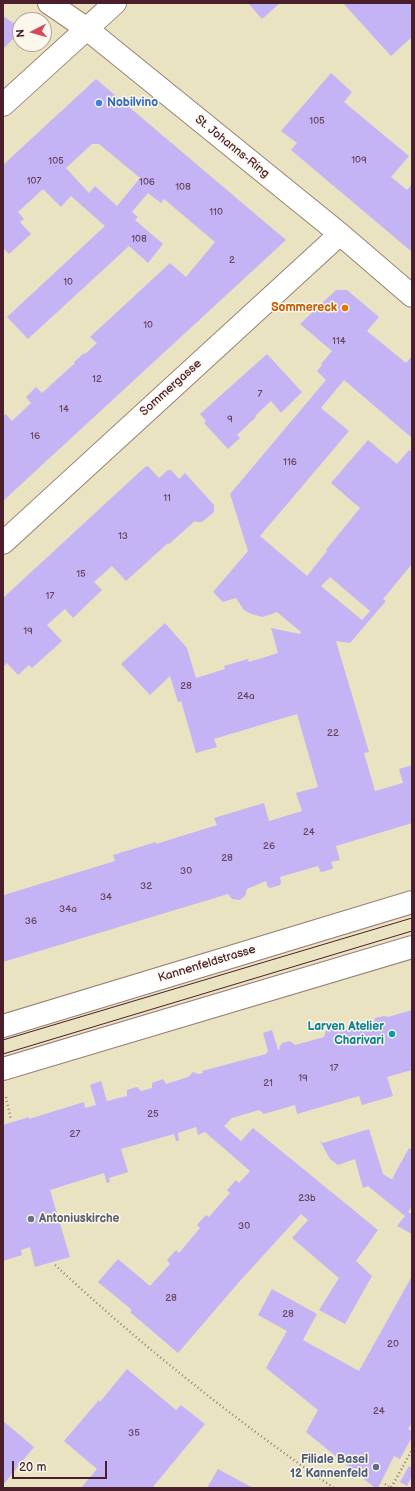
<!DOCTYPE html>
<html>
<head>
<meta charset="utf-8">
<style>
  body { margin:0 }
  #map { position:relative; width:415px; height:1491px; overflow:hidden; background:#e9e3c2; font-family:"Balsamiq Sans",sans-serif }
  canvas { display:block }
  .frame { position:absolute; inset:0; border:4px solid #4a1f2b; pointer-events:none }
  .north { position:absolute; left:12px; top:12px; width:40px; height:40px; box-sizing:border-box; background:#fbf7ec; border:1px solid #b4a19f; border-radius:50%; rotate:264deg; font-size:11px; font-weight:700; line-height:16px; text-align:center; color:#4a1f2b }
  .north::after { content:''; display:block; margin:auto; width:14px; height:18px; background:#d1495b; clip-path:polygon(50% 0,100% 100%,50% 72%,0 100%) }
  .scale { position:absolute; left:12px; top:1461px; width:95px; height:18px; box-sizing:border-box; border:2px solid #4a1f2b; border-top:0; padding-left:5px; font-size:12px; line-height:14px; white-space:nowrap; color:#4a1f2b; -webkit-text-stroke:3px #fbf7ec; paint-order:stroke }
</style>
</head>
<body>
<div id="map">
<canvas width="415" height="1491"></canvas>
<div class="frame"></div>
<div class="north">N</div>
<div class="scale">20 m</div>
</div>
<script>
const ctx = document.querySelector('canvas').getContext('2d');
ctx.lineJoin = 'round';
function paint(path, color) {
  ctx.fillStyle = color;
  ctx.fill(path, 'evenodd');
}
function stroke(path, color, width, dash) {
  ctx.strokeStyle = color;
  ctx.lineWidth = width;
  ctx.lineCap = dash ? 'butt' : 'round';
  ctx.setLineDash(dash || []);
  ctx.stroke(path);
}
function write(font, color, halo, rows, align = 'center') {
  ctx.font = font + ' "Balsamiq Sans",sans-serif';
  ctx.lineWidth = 3;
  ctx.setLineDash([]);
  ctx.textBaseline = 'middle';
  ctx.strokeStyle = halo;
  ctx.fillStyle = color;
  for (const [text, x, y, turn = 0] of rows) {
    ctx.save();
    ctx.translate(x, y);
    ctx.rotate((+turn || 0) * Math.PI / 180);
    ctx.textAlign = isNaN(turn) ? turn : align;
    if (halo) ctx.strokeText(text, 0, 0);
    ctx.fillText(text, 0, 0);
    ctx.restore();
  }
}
const building = new Path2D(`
  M248 3H280L262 19Z
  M343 3H412V37L391 56Z
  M3 16 15 24V37L3 49Z
  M331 73 352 92 344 102 409 156 391 177 407 190 412 184V252L291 150 297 143 281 131Z
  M96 79 286 240 3 501V416L6 414 12 421 31 403 26 397 36 387 42 393 75 363 74 362 84 353 85 354 97 343 90 337 170 263 186 277 215 242 164 199 161 203 148 193 132 212 138 217 135 220 163 244 148 263 129 246 28 339 7 317 105 226 71 196 61 207 43 189 18 212 24 219 20 222 31 234 9 254 3 248V165ZM92 144H99L140 178 117 206 95 186 89 193 66 168Z
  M336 290H347L379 317 367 331 406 363 412 356V438L344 380 321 408 349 431 260 536 307 576 327 551 326 550 360 508 331 483 368 440 397 464 409 450 410 451 412 449V564L383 599 386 601 350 643 336 641 369 752 364 753 375 791 403 783 399 769 412 765V823L336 846 340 860 331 862 333 867 332 869 322 872 320 871 318 866 280 877 281 883 280 885 270 888 268 887 266 881 247 889 245 896 240 900 232 899 228 894 3 962 4 895 115 861 113 855 156 842V844L217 825 214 818 264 803 269 821 302 811 296 793 318 787 297 714 214 739 217 747 196 753 181 701 178 702 170 676 150 695 121 664 165 623 187 648 196 678 225 669 224 666 248 659 249 662 278 653 271 628 300 634 301 632 277 612 263 617 251 614 244 610 236 598 223 602 213 592 248 551 230 494 326 380 317 371 322 365 321 364 332 351 300 324ZM330 577 370 611 362 620 321 586Z
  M267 354 302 392 281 413 271 401 255 416 256 417 237 435 240 438 228 449 204 423 206 421 200 414Z
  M148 466 159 478 168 470H171L179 479 185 473 214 505V512L202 522H196L195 521 169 544 168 543 126 581 112 566 94 582 102 590 73 618 65 609 47 625 62 641 32 668 29 665 18 675 7 663 3 667V598L145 467Z
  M412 1010V1070L387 1077 393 1096 362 1105 359 1096 297 1114 295 1105 264 1114 259 1110 232 1118 224 1126 241 1141 253 1128 378 1230 356 1261 372 1276 345 1324 319 1310 339 1278 292 1238 308 1220 301 1214 239 1282 178 1353 130 1312 132 1310 98 1282 118 1259 150 1286 170 1264 167 1260 176 1250 179 1253 200 1228 197 1225 206 1215 209 1217 230 1193 227 1190 236 1180 239 1183 250 1171 205 1132 198 1135 196 1127 178 1133 179 1141H176L174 1134 121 1149 128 1172 109 1178 110 1182 107 1183 104 1173 50 1190 70 1257 35 1267 30 1247 21 1250 22 1255 3 1261V1125L29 1117V1119L84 1102 85 1108 96 1105 90 1085 101 1081 107 1101 127 1096V1090L137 1087 141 1091 152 1088V1083L163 1079 166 1084 188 1077 193 1072 199 1074 203 1073 202 1071 266 1054 268 1051 263 1033 272 1030 278 1050H280L279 1048 282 1043 290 1041 295 1045 324 1037 326 1030 333 1028 339 1032 374 1022 375 1018 384 1016 388 1017Z
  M369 1129 383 1174 391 1179 394 1178 393 1177 409 1148 412 1150V1206L408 1212 412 1214V1234L397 1226 405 1216 368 1186 363 1188 355 1159 338 1165 330 1159 320 1141 323 1143Z
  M412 1276V1423L408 1429 412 1431V1437L400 1459 394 1456 378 1488H375L306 1432 318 1410 266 1368 287 1331 258 1315 272 1289 317 1314 303 1340 359 1371Z
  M127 1369 176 1410 181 1405 205 1424 152 1488H81L97 1469 64 1441 99 1400 100 1402Z
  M3 1421 34 1447 3 1485Z
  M409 1466 412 1468V1476L407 1486 400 1482Z
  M218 1469 253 1488H207Z`);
const path = new Path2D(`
  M6 1097 11 1120
  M55 1265C142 1346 236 1421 334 1488
  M385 1484 391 1488 412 1450`);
const minor = new Path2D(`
  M49 3 87 29 340 234 412 296
  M3 105 115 3
  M3 543 340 234`);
const major = new Path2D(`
  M3 1026 412 902
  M3 1069 412 947`);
const tram = new Path2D(`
  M3 1040 412 918
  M3 1054 412 931`);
const markers = [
  [99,103,4,"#3f7fe0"],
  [345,308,4,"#e8710a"],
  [392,1034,4,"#0f9aa8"],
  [31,1219,4,"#6b7280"],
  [376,1467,4,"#5c6f8a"]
];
const numberNames = [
  ["105",317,121],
  ["109",359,160],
  ["105",56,161],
  ["107",34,181],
  ["106",147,182],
  ["108",183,187],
  ["110",216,212],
  ["108",139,239],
  ["2",232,260],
  ["10",68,282],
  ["10",148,325],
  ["114",339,341],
  ["12",97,379],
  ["7",260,394],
  ["14",64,409],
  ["9",230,419],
  ["16",35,436],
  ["116",290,462],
  ["11",167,498],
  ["13",123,536],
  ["15",81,574],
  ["17",50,596],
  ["19",28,631],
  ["28",186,686],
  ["24a",246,696],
  ["22",333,733],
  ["24",309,832],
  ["26",269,846],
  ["28",227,858],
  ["30",186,871],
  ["32",146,886],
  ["34",106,897],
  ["34a",68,909],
  ["36",31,921],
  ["17",334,1068],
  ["19",303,1078],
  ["21",268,1083],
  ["25",153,1114],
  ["27",75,1134],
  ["23b",307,1198],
  ["30",244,1226],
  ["28",171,1298],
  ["28",288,1314],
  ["20",393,1344],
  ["24",379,1411],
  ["35",134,1433]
];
const shopNames = [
  ["Nobilvino",107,103]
];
const streetNames = [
  ["St. Johanns-Ring",232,147,39],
  ["Sommergasse",171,388,-42],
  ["Kannenfeldstrasse",207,964,-17]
];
const foodNames = [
  ["Sommereck",337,308]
];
const cultureNames = [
  ["Larven Atelier",384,1027],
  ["Charivari",384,1041]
];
const worshipNames = [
  ["Antoniuskirche",39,1219]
];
const serviceNames = [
  ["Filiale Basel",368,1460],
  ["12 Kannenfeld",368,1474]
];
paint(building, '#c4b4f5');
stroke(minor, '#9a8176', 24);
stroke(major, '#9a8176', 24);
stroke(path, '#9a8176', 2.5, [1, 3]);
stroke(minor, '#fff', 22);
stroke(major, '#fff', 22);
stroke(tram, '#4a1f2b', 1);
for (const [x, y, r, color] of markers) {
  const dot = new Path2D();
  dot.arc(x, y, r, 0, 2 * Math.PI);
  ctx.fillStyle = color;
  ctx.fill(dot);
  stroke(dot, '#fbf7ec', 1.5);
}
write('10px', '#68445e', null, numberNames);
write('bold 12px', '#366cbe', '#fbf7ec', shopNames, 'left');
write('12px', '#4a1f2b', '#fbf7ec', streetNames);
write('bold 12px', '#c56008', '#fbf7ec', foodNames, 'right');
write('bold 12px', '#0d838f', '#fbf7ec', cultureNames, 'right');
write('bold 12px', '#5b616d', '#fbf7ec', worshipNames, 'left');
write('bold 12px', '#4e5e75', '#fbf7ec', serviceNames, 'right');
</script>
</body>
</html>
